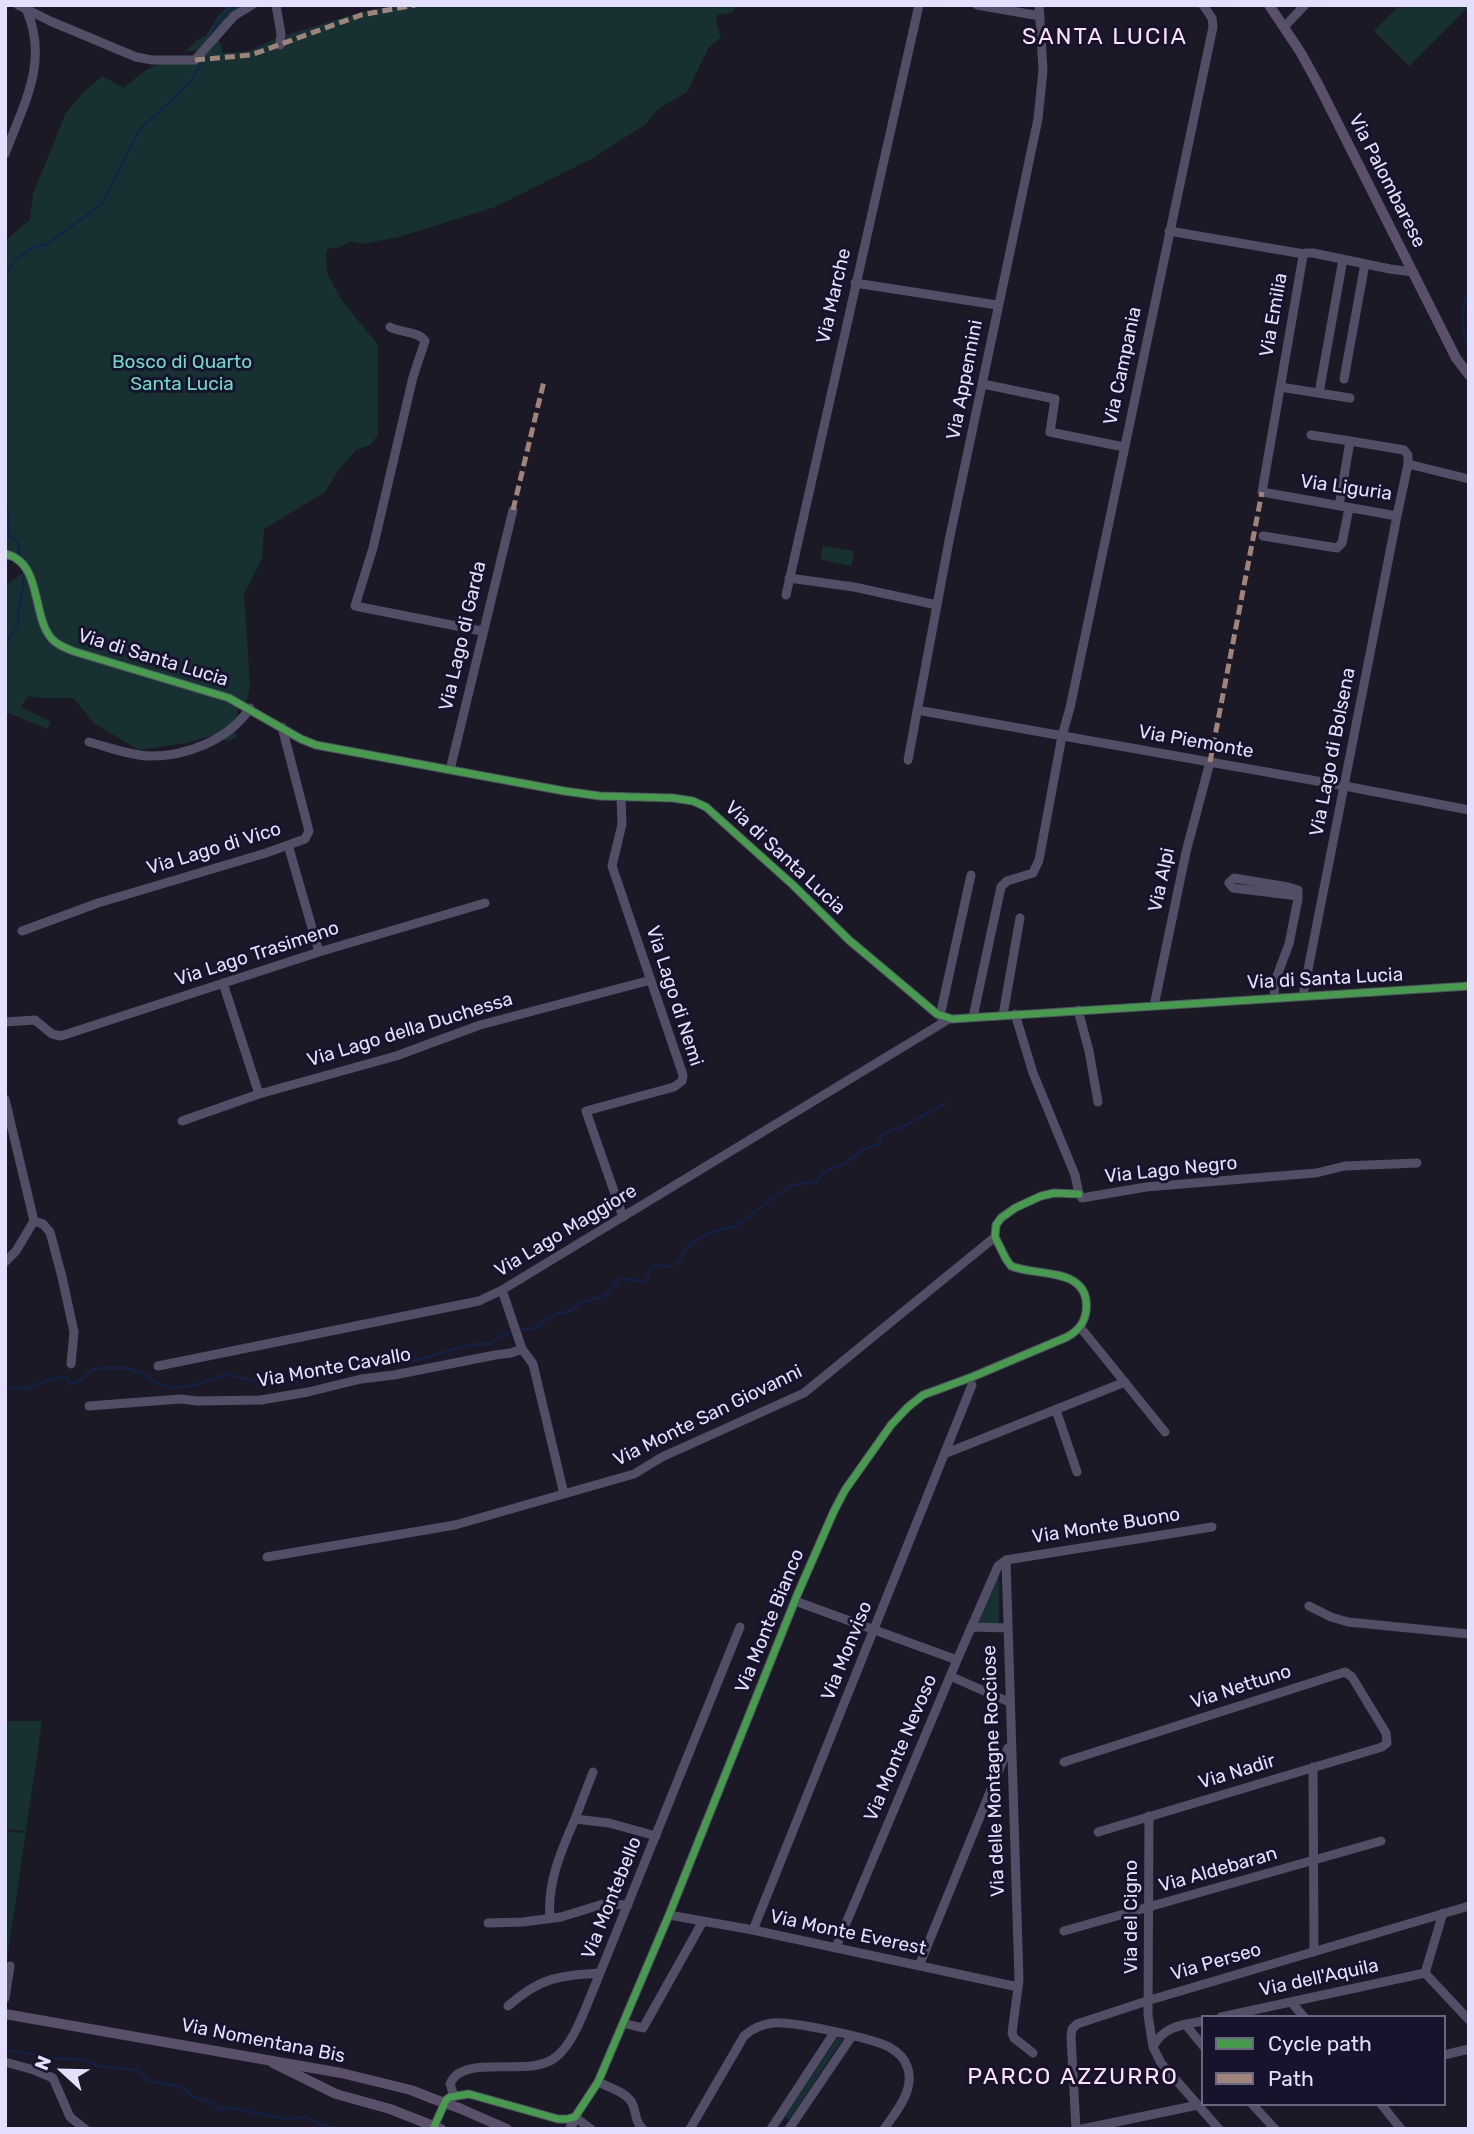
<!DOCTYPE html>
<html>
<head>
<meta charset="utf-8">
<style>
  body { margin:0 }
  #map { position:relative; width:1474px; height:2134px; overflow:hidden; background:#1c1926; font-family:Rubik,sans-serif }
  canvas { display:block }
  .frame { position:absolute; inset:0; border:7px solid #e4dffe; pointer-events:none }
  .legend { position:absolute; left:1201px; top:2015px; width:245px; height:91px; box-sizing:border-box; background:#18132c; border:2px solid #6a6580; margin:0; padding:9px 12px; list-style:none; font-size:21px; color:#e4dffe }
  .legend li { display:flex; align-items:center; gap:14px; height:35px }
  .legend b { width:35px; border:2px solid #6a6580 }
  .north { position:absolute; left:28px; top:2036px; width:70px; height:70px; -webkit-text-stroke:5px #18132c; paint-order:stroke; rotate:292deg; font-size:19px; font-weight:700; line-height:28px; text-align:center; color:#e4dffe }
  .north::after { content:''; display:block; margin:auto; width:24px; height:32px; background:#e4dffe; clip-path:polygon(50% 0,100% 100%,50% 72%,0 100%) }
</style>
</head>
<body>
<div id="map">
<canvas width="1474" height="2134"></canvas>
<div class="frame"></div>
<ul class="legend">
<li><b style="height:9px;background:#469c4c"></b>Cycle path</li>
<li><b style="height:9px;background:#a18479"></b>Path</li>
</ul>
<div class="north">N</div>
</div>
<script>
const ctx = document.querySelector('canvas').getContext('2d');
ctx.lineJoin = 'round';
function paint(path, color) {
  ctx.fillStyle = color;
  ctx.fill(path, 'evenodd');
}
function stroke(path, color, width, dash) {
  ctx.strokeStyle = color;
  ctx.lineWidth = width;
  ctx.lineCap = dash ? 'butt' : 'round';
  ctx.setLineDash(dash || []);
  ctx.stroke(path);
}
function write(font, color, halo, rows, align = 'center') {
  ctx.font = font + ' Rubik,sans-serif';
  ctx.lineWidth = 6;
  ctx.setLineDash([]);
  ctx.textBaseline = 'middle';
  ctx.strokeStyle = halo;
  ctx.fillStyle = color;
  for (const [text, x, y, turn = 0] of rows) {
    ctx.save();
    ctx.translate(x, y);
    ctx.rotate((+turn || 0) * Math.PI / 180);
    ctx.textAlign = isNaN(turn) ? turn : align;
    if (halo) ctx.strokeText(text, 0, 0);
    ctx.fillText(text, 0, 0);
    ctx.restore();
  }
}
const green = new Path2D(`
  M229 5H249L242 12 227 15 219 40 223 53 249 51 277 38 364 11 398 5H735L734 12 717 15 716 23 721 37 709 47 687 92 658 109 646 124 591 159 495 207 399 237 362 244 351 241 336 249 329 247 326 253 327 273 342 301 378 345V435L370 445 356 450 338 471 325 492 264 529 262 558 244 594 250 685 247 701 236 703C240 717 234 724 236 738L227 741 216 734 187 743 138 750 94 723 73 698H41L28 696 21 707 51 722 47 729 9 713 5 719V586L30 568 22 557 5 550 7 518 5 516V241L30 220 33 194 66 113 84 92 102 76 124 88C147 68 158 59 189 63L199 50 185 52 197 40 206 36 218 16Z
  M1400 5H1469V6L1409 66 1374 31Z
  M823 546 854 551 851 566 821 560Z
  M999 1570V1623H975Z
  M5 1721H42L5 1974V1831L24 1833 25 1831 5 1829Z
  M837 2038 843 2039 789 2120 784 2117Z`);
const stream = new Path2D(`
  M211 36 221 18 236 5
  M5 276 15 260 32 248 47 244 102 204 140 129 188 85 199 68 203 58
  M1469 290C1460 309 1462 332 1469 351
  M5 492 10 537 17 542 21 558
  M5 648 6 643 18 625C16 605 26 590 23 570
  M518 1330 535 1328 558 1313H565L573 1309 581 1302C590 1301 603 1298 609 1292 614 1287 615 1283 621 1278L643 1282 648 1277 649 1270 653 1265 669 1267 678 1262 690 1244 709 1233 736 1226 791 1185 817 1182C825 1168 832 1170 845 1163 860 1153 860 1149 879 1144L883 1134 900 1128 947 1103
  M5 1386C31 1396 47 1374 67 1378L70 1384 80 1381 93 1369 102 1368H128L150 1377 155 1383 174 1388 196 1385 226 1374 253 1381 265 1378 271 1383 283 1385 296 1382 304 1378 327 1374 338 1363 349 1359 360 1360 373 1356 388 1361 398 1359 410 1361 422 1359 454 1349 476 1344H490L503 1335 513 1331
  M5 2050 39 2055 44 2060 55 2058 86 2060 98 2066 137 2070 149 2081 182 2087 193 2097 211 2102 220 2110 231 2108 286 2119 306 2117 318 2123 337 2129`);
const minor = new Path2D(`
  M18 5 50 21 136 57 152 60H195L234 16 252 5
  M276 5 281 34 280 45
  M977 5 1040 16
  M1284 27 1305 5
  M5 154C23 105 49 63 27 11
  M1169 231 1304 254
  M1413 272 1390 269 1313 253H1306L1303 256 1262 492 1397 516 1408 464 1469 479
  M855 283 997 305
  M390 327C400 333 419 331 425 341L413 377 373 548 355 606 482 631
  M1344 379 1364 269 1363 264
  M983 384 1055 399 1050 432 1124 447
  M1280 387 1350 398
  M1319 393 1343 259
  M1311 435 1350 441
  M1339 506 1350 441 1404 450 1408 455V464
  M1263 536 1337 548 1342 543 1349 508
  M5 554C43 562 31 616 52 639 58 646 68 649 76 652L229 698 301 739 316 745 564 791 600 796 673 798 693 801 706 807 793 885 849 940 937 1014 952 1019 1469 986
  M789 578 854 587 937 605
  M786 595 919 5
  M917 710 1345 786 1469 810
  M89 742C108 747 128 755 148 756 185 757 229 740 250 708
  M908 760 949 541 1038 119 1043 70 1039 5
  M450 770 513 510
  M621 797 622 824 612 866 683 1075 682 1081 674 1087 586 1111 623 1217
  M288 845 319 952
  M22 931 98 903 266 853 305 839 309 831 282 727
  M223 983 259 1094
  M1303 995 1397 516
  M1274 998 1275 981 1289 944 1298 899C1298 896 1298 893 1298 890L1288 887 1234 878 1229 883 1233 888 1298 896
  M1154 1006 1186 852 1210 762
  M1078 1010 1089 1051 1098 1102
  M1015 1014 1033 1073 1075 1175 1079 1194 1082 1198 1146 1187 1316 1173 1345 1166 1417 1163
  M1003 1015 1020 918
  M940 1016 971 875
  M973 1017 1001 887 1007 881 1033 873 1039 860 1062 736 1070 708 1213 27 1212 18 1203 5
  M5 1022 35 1020 52 1034 61 1036 319 952 485 903
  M5 1099 34 1221 43 1224 50 1232 62 1277 74 1332 71 1364
  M182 1121 259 1094 396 1056 480 1025 651 980
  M5 1262 16 1251 34 1221
  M1080 1327 1165 1432
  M522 1349 533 1364 564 1494
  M158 1366 479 1301 502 1290 949 1019
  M89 1406 180 1399 198 1401 261 1400 308 1392 361 1379 394 1375 495 1355 511 1353 522 1349 502 1290
  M1056 1410 1077 1472
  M944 1454 1125 1382
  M267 1557 455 1525 634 1474 662 1457 804 1393 995 1237
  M1006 1560 1212 1527
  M795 1601 957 1660
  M1309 1606 1331 1617 1348 1622 1469 1634
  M971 1627 1008 1628
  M950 1676 1009 1702
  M1064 1762 1345 1672 1352 1677 1386 1733 1387 1743 1382 1747 1098 1832
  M1313 1767 1314 1952
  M1149 1816 1148 2015 1153 2047 1161 2063 1219 2129
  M575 1819 593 1772
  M1443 1913 1425 1973 1469 2020
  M669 1915 753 1930 1018 1987
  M550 1918C547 1883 561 1851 575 1819L609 1823 656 1836
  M488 1923 523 1922 561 1917 603 1904 628 1905
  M753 1930 972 1385
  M1064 1931 1381 1841
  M836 1947 957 1660 998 1566 1006 1560 1019 1980 1012 2033 1014 2038 1033 2053
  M919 1966 1008 1748
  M5 1998 10 1966
  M1291 2002 1304 2017
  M508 2006C541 1977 558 1976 600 1973
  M1221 2017 1425 1973
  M623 2023 643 2028 703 1921
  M1185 2024 1203 2046
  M1153 2047C1163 2026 1182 2025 1203 2021
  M1444 2055 1469 2049
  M5 2062 34 2070 53 2078 70 2117 85 2129
  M598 2082C608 2087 626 2092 632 2103 637 2113 634 2121 643 2129
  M454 2096 450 2084C462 2052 530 2079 556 2057 572 2044 581 2019 589 2000L740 1627
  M1252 2104 1275 2129
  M1381 2104 1401 2129
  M575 2117 591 2129
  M433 2129 446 2100 450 2097 469 2094 558 2119H567L575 2117 598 2082 669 1915 798 1593 834 1511 845 1490 891 1425 908 1407 923 1395 972 1377 1067 1337C1078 1331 1084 1324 1086 1312 1092 1266 1037 1277 1011 1266L1006 1259 995 1237 996 1225 1001 1218 1015 1208 1041 1196 1054 1193 1079 1194
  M690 2129 744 2036C752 2029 761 2024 773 2023 791 2021 872 2038 889 2047 896 2051 904 2057 907 2066 916 2089 896 2112 884 2129
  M771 2129 834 2033
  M789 2129 852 2036
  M1076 2129 1071 2037 1072 2029 1077 2024 1150 2000 1469 1906
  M1082 2129 1198 2105`);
const major = new Path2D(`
  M1269 5 1301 53 1319 86 1456 358 1469 375
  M5 2014 341 2073 411 2090 431 2098
  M273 2063 336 2094 390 2109 441 2129
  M459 2108 507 2129
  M570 2129 575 2117`);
const majorBridge = new Path2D(`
  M431 2098 459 2108`);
const quiet = new Path2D(`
  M195 60 251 55 361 15 415 5
  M513 510 544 381
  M1210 762 1262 492`);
const cycleway = new Path2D(`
  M5 554C43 562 31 616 52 639 58 646 68 649 76 652L229 698 301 739 316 745 564 791 600 796 673 798 693 801 706 807 793 885 849 940 937 1014 952 1019 1469 986
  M433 2129 446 2100 450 2097 469 2094 558 2119H567L575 2117 598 2082 669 1915 798 1593 834 1511 845 1490 891 1425 908 1407 923 1395 972 1377 1067 1337C1078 1331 1084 1324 1086 1312 1092 1266 1037 1277 1011 1266L1006 1259 995 1237 996 1225 1001 1218 1015 1208 1041 1196 1054 1193 1079 1194`);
const streetNames = [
  ["Via Palombarese",1387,181,63],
  ["Via Marche",834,296,-77],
  ["Via Emilia",1274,315,-80],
  ["Via Campania",1123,366,-78],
  ["Via Appennini",965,380,-79],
  ["Via Liguria",1346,488,8],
  ["Via Lago di Garda",463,636,-77],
  ["Via di Santa Lucia",153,658,17],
  ["Via Piemonte",1196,742,10],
  ["Via Lago di Bolsena",1333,752,-79],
  ["Via Lago di Vico",214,849,-17],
  ["Via di Santa Lucia",785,858,43],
  ["Via Alpi",1162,880,-78],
  ["Via Lago Trasimeno",257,954,-18],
  ["Via di Santa Lucia",1325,979,-3],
  ["Via Lago di Nemi",674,996,72],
  ["Via Lago della Duchessa",410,1030,-17],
  ["Via Lago Negro",1171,1170,-6],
  ["Via Lago Maggiore",566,1231,-31],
  ["Via Monte Cavallo",334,1368,-10],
  ["Via Monte San Giovanni",708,1416,-26],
  ["Via Monte Buono",1106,1526,-9],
  ["Via Monte Bianco",770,1621,-68],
  ["Via Monviso",847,1651,-68],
  ["Via Nettuno",1241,1687,-18],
  ["Via Monte Nevoso",901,1748,-67],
  ["Via delle Montagne Rocciose",994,1771,-92],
  ["Via Nadir",1237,1772,-17],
  ["Via Aldebaran",1218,1870,-16],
  ["Via Montebello",612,1898,-68],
  ["Via del Cigno",1132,1917,-90],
  ["Via Monte Everest",848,1933,12],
  ["Via Perseo",1216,1962,-16],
  ["Via dell'Aquila",1319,1978,-12],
  ["Via Nomentana Bis",263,2041,11]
];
const parkNames = [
  ["Bosco di Quarto",182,363],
  ["Santa Lucia",182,385]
];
const quarterNames = [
  ["SANTA LUCIA",1105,37],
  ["PARCO AZZURRO",1073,2077]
];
paint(green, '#173133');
stroke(stream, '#11234a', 2);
stroke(minor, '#514e66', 9);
stroke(major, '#5a506a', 10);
stroke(majorBridge, '#5a506a', 10);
stroke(quiet, '#a18479', 5, [10, 5]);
stroke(cycleway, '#469c4c', 7);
write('19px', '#e4dffe', '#18132c', streetNames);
write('19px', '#6cdcc6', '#18132c', parkNames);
ctx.letterSpacing = '2px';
write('23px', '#fee1f2', '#18132c', quarterNames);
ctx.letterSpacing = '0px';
</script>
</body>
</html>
